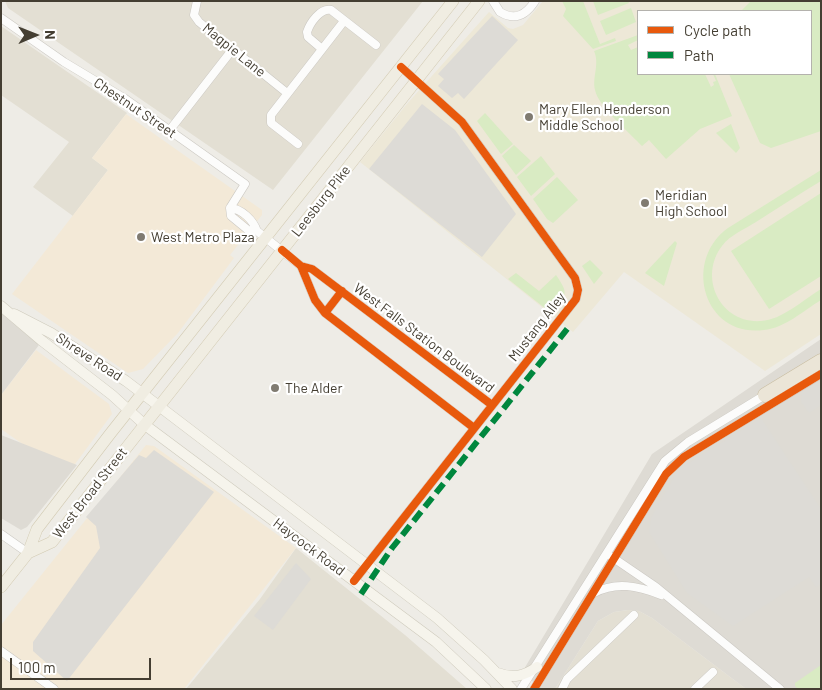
<!DOCTYPE html>
<html>
<head>
<meta charset="utf-8">
<style>
  body { margin:0 }
  #map { position:relative; width:822px; height:690px; overflow:hidden; background:#eeece6; font-family:Barlow,sans-serif }
  canvas { display:block }
  .frame { position:absolute; inset:0; border:2px solid #443e32; pointer-events:none }
  .legend { position:absolute; left:637px; top:10px; width:175px; height:65px; box-sizing:border-box; background:#fff; border:1px solid #b4b2ad; margin:0; padding:6px 9px; list-style:none; font-size:15px; color:#443e32 }
  .legend li { display:flex; align-items:center; gap:10px; height:25px }
  .legend b { width:25px; border:1px solid #b4b2ad }
  .north { position:absolute; left:10px; top:10px; width:50px; height:50px; -webkit-text-stroke:4px #fff; paint-order:stroke; rotate:89deg; font-size:14px; font-weight:700; line-height:20px; text-align:center; color:#443e32 }
  .north::after { content:''; display:block; margin:auto; width:18px; height:22px; background:#443e32; clip-path:polygon(50% 0,100% 100%,50% 72%,0 100%) }
  .scale { position:absolute; left:10px; top:658px; width:141px; height:22px; box-sizing:border-box; border:2px solid #443e32; border-top:0; padding-left:6px; font-size:15px; line-height:18px; white-space:nowrap; color:#443e32; -webkit-text-stroke:4px #fff; paint-order:stroke }
</style>
</head>
<body>
<div id="map">
<canvas width="822" height="690"></canvas>
<div class="frame"></div>
<ul class="legend">
<li><b style="height:6px;background:#e8590c"></b>Cycle path</li>
<li><b style="height:6px;background:#00873e"></b>Path</li>
</ul>
<div class="north">N</div>
<div class="scale">100 m</div>
</div>
<script>
const ctx = document.querySelector('canvas').getContext('2d');
ctx.lineJoin = 'round';
function paint(path, color) {
  ctx.fillStyle = color;
  ctx.fill(path, 'evenodd');
}
function stroke(path, color, width, dash) {
  ctx.strokeStyle = color;
  ctx.lineWidth = width;
  ctx.lineCap = dash ? 'butt' : 'round';
  ctx.setLineDash(dash || []);
  ctx.stroke(path);
}
function write(font, color, halo, rows, align = 'center') {
  ctx.font = font + ' Barlow,sans-serif';
  ctx.lineWidth = 4.5;
  ctx.setLineDash([]);
  ctx.textBaseline = 'middle';
  ctx.strokeStyle = halo;
  ctx.fillStyle = color;
  for (const [text, x, y, turn = 0] of rows) {
    ctx.save();
    ctx.translate(x, y);
    ctx.rotate((+turn || 0) * Math.PI / 180);
    ctx.textAlign = isNaN(turn) ? turn : align;
    if (halo) ctx.strokeText(text, 0, 0);
    ctx.fillText(text, 0, 0);
    ctx.restore();
  }
}
const residential = new Path2D(`
  M5 1H423L273 190 8 8Z
  M1 26 127 113 92 158 108 170 73 216 33 187 69 142 1 95Z
  M296 548 405 635 467 689H186L260 599Z
  M628 610 639 611 652 618 746 689H555L598 621 614 612Z`);
const commercial = new Path2D(`
  M126 114 262 210V215L230 255 234 258 178 333 143 369 128 373 12 294 108 170 92 158Z
  M36 350 109 404 112 414 67 475 1 429V395Z
  M146 445 154 446 296 548 184 689H1V625Z`);
const industrial = new Path2D(`
  M1 312 39 345 1 395Z
  M821 339V689H746L652 618 639 611 628 610 614 612 598 621 555 689H538L524 669 652 454Z
  M1 435 77 465 27 527 21 530 1 518Z`);
const education = new Path2D(`
  M543 1H821V334L765 371 624 272 573 332 360 162 406 105 489 12 508 28 513 29 523 25ZM638 11H811V74H638Z`);
const green = new Path2D(`
  M562 1H583L600 44 615 38 616 41 593 49 563 16 566 9Z
  M593 1H628L629 3 598 15Z
  M751 1H821V131L771 148 760 143 729 74H811V11H741Z
  M631 8 636 22 606 35 600 21Z
  M638 35V40L628 45 631 50 638 47V74H705L711 87 714 85 713 82 716 81 713 74H715L732 116 700 129 666 159 649 140 642 146C630 133 598 106 595 90 592 76 600 65 594 51Z
  M485 113 513 144 501 154 477 121Z
  M731 124 740 148 736 153 716 133Z
  M514 145 531 161 516 175 502 156Z
  M541 156 555 174 531 196 517 177Z
  M821 170V181C799 194 778 208 756 222 745 229 730 235 722 246 698 277 720 324 761 321 782 320 803 300 821 289V300C803 311 785 328 764 330 704 338 682 261 728 228Z
  M557 177 578 200 553 223 547 219 533 199Z
  M821 193V276L769 309 731 251Z
  M675 241 677 243 664 286 645 273Z
  M590 260 603 273 594 284 582 266Z
  M516 273 539 291 556 275C570 295 566 295 551 313L508 279Z
  M821 665V689H798L795 686V683Z`);
const parking = new Path2D(`
  M492 16 518 40 464 99 458 93 452 98 438 86 444 79 438 74Z
  M422 104 455 130 516 214 482 257 369 169Z
  M821 381V405L809 413 801 402 802 392Z
  M761 418 821 509V584L816 587 809 577 733 626 687 593 649 532 651 518 678 470Z
  M154 450 214 492 67 681 33 651V642L100 548 96 526 86 517 139 455 146 458Z
  M296 563 311 579 273 630 254 616Z`);
const minor = new Path2D(`
  M197 1 194 15 199 22 287 93
  M493 1 500 12C515 21 526 15 535 1
  M1 18 64 62 124 98 245 184 230 208 231 216 248 230 257 231 301 266 315 300 325 313 342 291
  M322 49 308 37 307 32C310 23 320 8 331 10L376 45
  M169 131 232 50
  M298 144 271 123V115L344 21
  M230 208C242 209 253 220 257 231
  M301 266 312 269 492 405
  M325 313 474 428
  M1 534 28 553
  M612 557 656 587 780 689
  M354 581 576 299 578 290 575 278 462 122 401 67
  M594 593C616 581 638 586 661 595
  M1 651 54 689
  M521 689 665 461 688 442 765 395
  M534 689 666 474 684 457 821 374
  M562 689 567 679 634 615
  M695 689 713 672`);
const secondary = new Path2D(`
  M1 306 41 340 112 395 145 425 436 642 486 689
  M14 314 51 333 126 381 437 618 484 660 512 689
  M498 673C513 679 524 676 537 667`);
const primary = new Path2D(`
  M28 553 52 542 479 1
  M1 587 28 553 37 529 110 434 453 1`);
const motorway = new Path2D(`
  M765 395 821 361`);
const quiet = new Path2D(`
  M361 594 392 548 568 328`);
const cycleway = new Path2D(`
  M282 250 301 266 315 300 325 313 342 291
  M301 266 312 269 492 405
  M325 313 474 428
  M354 581 576 299 578 290 575 278 462 122 401 67
  M534 689 666 474 684 457 821 374`);
const markers = [
  [529,117,5,"#807b71"],
  [645,203,5,"#807b71"],
  [141,237,5,"#807b71"],
  [275,388,5,"#807b71"]
];
const streetNames = [
  ["Magpie Lane",234,50,39],
  ["Chestnut Street",135,108,34],
  ["Leesburg Pike",321,201,-52],
  ["Mustang Alley",537,327,-52],
  ["West Falls Station Boulevard",424,338,37],
  ["Shreve Road",89,357,33],
  ["West Broad Street",90,493,-52],
  ["Haycock Road",309,547,37]
];
const poiNames = [
  ["Mary Ellen Henderson",539,109],
  ["Middle School",539,125],
  ["Meridian",655,195],
  ["High School",655,211],
  ["West Metro Plaza",151,237],
  ["The Alder",285,388]
];
paint(residential, '#e3dfd3');
paint(commercial, '#f3e9d7');
paint(industrial, '#dedbd4');
paint(education, '#ede8d7');
paint(green, '#d9ebc3');
paint(parking, '#dddbd6');
stroke(minor, '#cbc8c2', 9);
stroke(secondary, '#cecabc', 11);
stroke(primary, '#d2cab2', 12);
stroke(motorway, '#c8bca0', 15);
stroke(minor, '#fcfcfb', 8);
stroke(secondary, '#f6f4ec', 10);
stroke(primary, '#f0ede2', 11);
stroke(motorway, '#ebe5d7', 14);
stroke(quiet, '#00873e', 6, [12, 6]);
stroke(cycleway, '#e8590c', 8);
for (const [x, y, r, color] of markers) {
  const dot = new Path2D();
  dot.arc(x, y, r, 0, 2 * Math.PI);
  ctx.fillStyle = color;
  ctx.fill(dot);
  stroke(dot, '#fff', 2);
}
write('14px', '#443e32', '#fff', streetNames);
write('14px', '#443e32', '#fff', poiNames, 'left');
</script>
</body>
</html>
